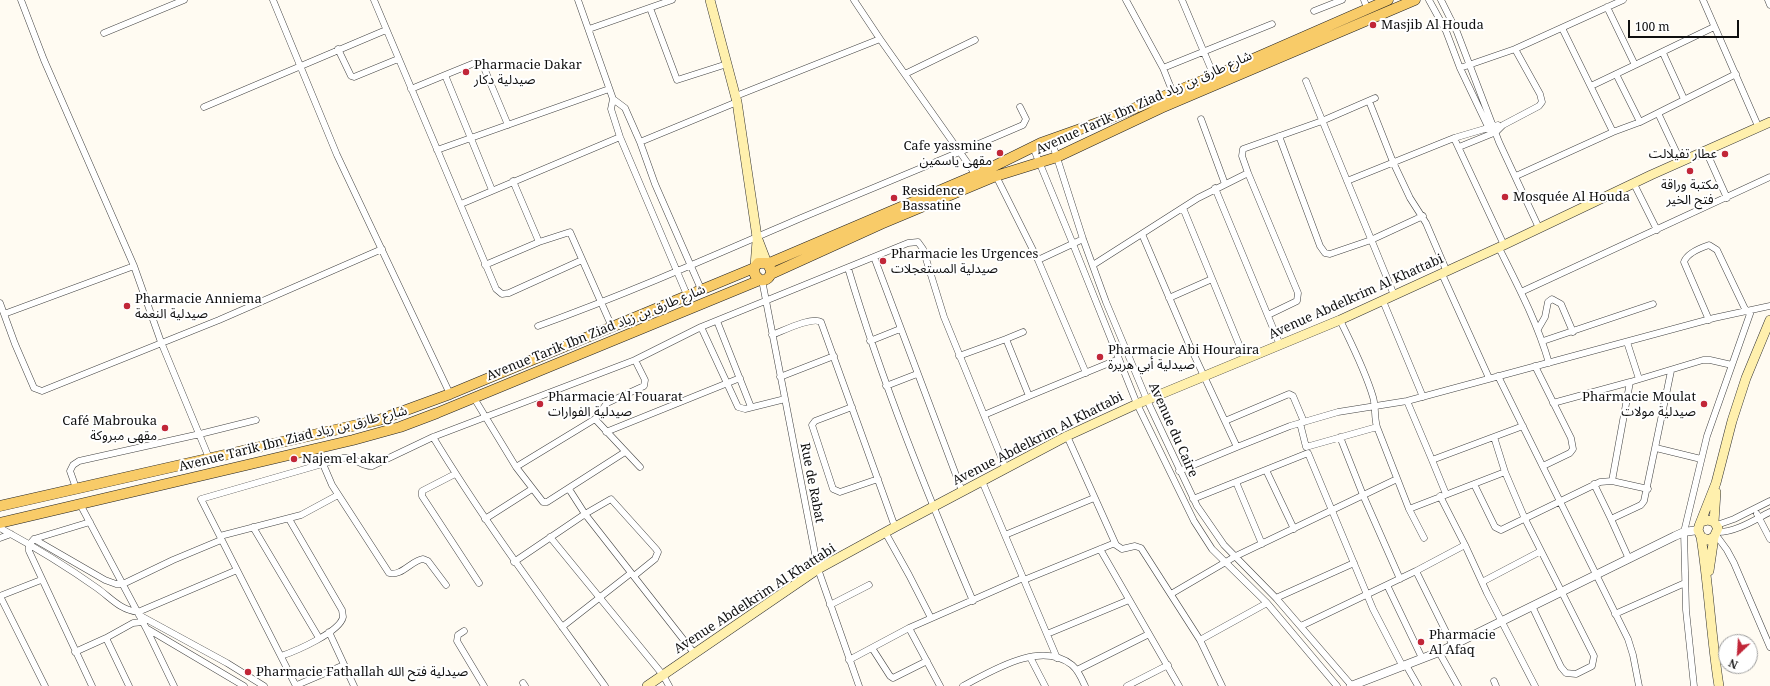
<!DOCTYPE html>
<html>
<head>
<meta charset="utf-8">
<style>
  body { margin:0 }
  #map { position:relative; width:1770px; height:686px; overflow:hidden; background:#fffbf2; font-family:"Noto Serif",serif }
  canvas { display:block }
  .north { position:absolute; left:1718px; top:634px; width:40px; height:40px; box-sizing:border-box; background:#fff; border:1px solid #9f9f9f; border-radius:50%; rotate:205deg; font-size:11px; font-weight:700; line-height:16px; text-align:center; color:#0f0f0f }
  .north::after { content:''; display:block; margin:auto; width:14px; height:18px; background:#c12638; clip-path:polygon(50% 0,100% 100%,50% 72%,0 100%) }
  .scale { position:absolute; left:1628px; top:20px; width:111px; height:18px; box-sizing:border-box; border:2px solid #0f0f0f; border-top:0; padding-left:5px; font-size:12px; line-height:14px; white-space:nowrap; color:#0f0f0f; -webkit-text-stroke:3px #fff; paint-order:stroke }
</style>
</head>
<body>
<div id="map">
<canvas width="1770" height="686"></canvas>
<div class="north">N</div>
<div class="scale">100 m</div>
</div>
<script>
const ctx = document.querySelector('canvas').getContext('2d');
ctx.lineJoin = 'round';
function stroke(path, color, width, dash) {
  ctx.strokeStyle = color;
  ctx.lineWidth = width;
  ctx.lineCap = dash ? 'butt' : 'round';
  ctx.setLineDash(dash || []);
  ctx.stroke(path);
}
function write(font, color, halo, rows, align = 'center') {
  ctx.font = font + ' "Noto Serif","Noto Sans Arabic",serif';
  ctx.lineWidth = 4;
  ctx.setLineDash([]);
  ctx.textBaseline = 'middle';
  ctx.strokeStyle = halo;
  ctx.fillStyle = color;
  for (const [text, x, y, turn = 0] of rows) {
    ctx.save();
    ctx.translate(x, y);
    ctx.rotate((+turn || 0) * Math.PI / 180);
    ctx.textAlign = isNaN(turn) ? turn : align;
    if (halo) ctx.strokeText(text, 0, 0);
    ctx.fillText(text, 0, 0);
    ctx.restore();
  }
}
const minor = new Path2D(`
  M21 0 44 60 134 266 161 342 209 458
  M273 0 337 155 450 394
  M374 0 496 289 502 294 509 293 582 260
  M578 0 613 99 611 109 620 137 687 295
  M854 0 880 39
  M1126 0 1163 68 1173 93
  M1182 0 1214 76
  M1364 0 1367 8
  M1429 0 1446 31 1460 68 1490 131
  M1441 0 1457 32 1499 142 1539 228
  M1703 0 1758 126
  M1768 0 1770 5
  M1607 7 1635 65 1714 27
  M650 8 677 80 727 64
  M1314 11 1342 0
  M1562 28 1613 132 1640 122 1616 74
  M589 29 672 0
  M104 33 184 0
  M338 49 351 76 354 77 398 59
  M1663 53 1684 99
  M1163 68 1272 24
  M1460 68 1515 49
  M905 74 975 40
  M445 75 477 62 482 63 508 125
  M1306 81 1394 295
  M1591 86 1635 65
  M411 89 445 75 492 190
  M736 96 880 39 976 175
  M613 99 625 108 640 142 655 184 701 289
  M1369 101 1393 162 1410 198 1426 223 1447 272
  M204 107 386 30
  M1201 119 1225 184
  M1640 122 1658 113
  M1279 136 1320 246 1325 253 1330 254 1371 240 1423 216
  M1454 138 1504 245
  M1051 139 1083 239 1106 302 1147 400 1197 506 1224 545 1276 598 1352 686
  M640 142 737 102
  M1033 147 1073 244 1137 404 1194 521 1212 549 1267 603 1337 686
  M1459 147 1496 132 1503 125 1539 106 1542 102 1540 94 1515 49 1623 0
  M437 150 609 89
  M1706 151 1727 198
  M1681 162 1658 113 1736 74
  M1248 173 1242 156 1243 149 1322 121 1375 98
  M996 176 1038 260 1086 373
  M1516 176 1613 132
  M513 181 539 242
  M1347 181 1454 138 1498 125
  M1634 184 1657 230
  M1215 188 1280 345
  M461 204 620 137
  M1183 208 1245 359
  M1142 234 1189 344 1237 447 1290 426 1338 412 1407 401 1714 318 1770 306
  M1499 248C1518 286 1537 322 1549 363
  M874 257 962 491
  M1038 260 1083 239
  M485 265 539 242 570 232 612 327
  M1093 265 1198 198 1248 173 1298 293 1297 301 1268 315
  M848 268C882 382 926 491 973 601
  M1442 274 1489 378
  M762 280 818 569 859 686
  M1521 292 1770 177
  M1169 298 1212 279
  M1383 301 1423 397
  M0 303 15 344 34 388 42 391 219 320 382 249
  M4 314 134 266
  M1340 320C1352 345 1365 370 1373 397 1376 407 1374 417 1377 427L1409 509 1505 472
  M1709 320 1684 262C1687 253 1700 248 1709 245L1717 250 1746 311
  M717 321 751 407
  M538 326C627 294 713 256 801 218 875 187 949 157 1023 125L1026 119 1020 107
  M701 327 738 407 745 409 785 399
  M1538 329 1545 317 1548 302 1552 299 1561 304 1573 332
  M772 335C783 331 812 316 821 322L895 527
  M1006 339 1023 332
  M870 341 900 329
  M1543 341 1653 304
  M1627 342 1639 379
  M959 356 1006 339 1029 396 984 415
  M1535 366 1571 438 1573 449 1570 453 1543 466
  M1498 376 1628 639 1633 655 1639 686
  M780 377 834 356
  M886 386 917 374
  M1029 396 1119 359
  M474 398 516 467 543 502H547L625 452
  M1407 401 1432 460 1523 426
  M1553 403 1630 382
  M852 407 815 421 812 425 833 489 840 492 878 479
  M595 419 607 403 644 386 645 380 635 360
  M1225 421 1289 394 1293 396 1304 422
  M1300 423 1306 447 1377 427
  M606 432 740 378
  M1067 436 1116 545 1122 549 1135 546 1141 548 1200 640 1222 686
  M433 437C485 523 546 604 605 686
  M1340 437 1363 495 1400 579
  M1494 437 1505 472 1525 519 1594 656 1592 666 1576 674 1566 673 1561 667 1532 606
  M1656 448 1701 459
  M1432 460 1446 494
  M323 464 332 485 389 573C401 577 412 560 423 559L428 561 446 585
  M516 467 595 419 640 467
  M1266 470 1294 529
  M1179 471 1237 447
  M455 474 422 491V496L479 583
  M982 481 1057 658
  M1236 482 1262 544
  M1474 484 1495 527 1501 530 1600 482 1612 481
  M1594 484 1611 519
  M76 488 70 471 73 465 79 461 200 434 256 420
  M569 489 585 514 694 653
  M1648 489 1612 481 1630 382 1703 360H1710L1732 365
  M1193 499 1308 453 1373 609 1403 667
  M80 504 146 628 174 686
  M1409 509 1424 538
  M1757 514 1770 539
  M485 519 532 489
  M90 522 34 539 29 545V551L92 686
  M1717 525 1734 519 1770 501
  M253 527 319 638
  M0 528C33 546 66 566 97 588 111 598 120 610 138 612L237 570
  M885 532 909 575 931 618
  M1718 532C1736 532 1754 520 1770 512
  M1005 535 1094 498
  M1716 535 1727 550 1734 563 1770 647
  M220 536 301 515 338 495
  M550 537 663 675 669 686
  M0 538 11 534
  M34 539 105 580 116 584H123L173 560 221 540
  M1465 545 1487 593 1535 686
  M1100 549 1179 686
  M1629 559 1611 519 1641 505 1644 501 1671 371
  M514 562 585 514 611 499 656 549 658 552 655 559 634 576
  M1416 571 1465 545 1440 496
  M1024 580 1115 543
  M1482 582 1541 551
  M1387 585 1422 658
  M1171 594 1236 556 1397 479
  M0 596 45 686
  M0 596 41 580
  M1276 598 1354 563
  M830 605 869 585
  M1615 614 1685 583
  M139 615 227 663 264 686
  M1301 626 1416 571 1453 646
  M562 627 631 573
  M146 628 244 686
  M909 628 940 686
  M464 631 458 635 457 641 484 686
  M329 632 354 686
  M1047 634 1129 600
  M106 638 129 686
  M1200 640 1267 603
  M872 648 890 676 893 678 927 661
  M75 652 106 638 133 623 143 622
  M1439 652 1458 686
  M281 656C296 651 340 632 343 617L342 610 289 519
  M1030 657 1045 686
  M849 660 909 628 1023 578
  M1406 665 1418 686
  M1077 670 1149 634
  M1494 681 1496 686
  M523 683 525 686
  M297 685 344 665
  M296 686 201 499 343 458C354 456 362 467 372 466L433 437 635 360 701 327 908 243 918 242 923 249 944 317 1006 469
  M963 686C992 671 1040 640 1072 665 1078 670 1082 679 1085 686
  M1127 686 1168 665
  M1694 686 1686 610 1684 532 1707 436 1751 311`);
const tertiary = new Path2D(`
  M1351 686 1439 652 1675 536 1684 532 1698 530`);
const secondary = new Path2D(`
  M710 0 737 102 757 237 767 263
  M755 266 757 241
  M1701 522 1708 520 1714 522 1718 528 1714 537 1708 540 1701 537 1698 530 1699 526 1716 483 1732 421 1746 378 1770 320
  M1714 522 1716 492
  M1701 537C1709 587 1711 637 1719 686
  M1709 571 1714 537
  M647 686 818 569 895 527 1067 436 1137 404 1340 320 1504 245 1651 175 1770 122`);
const primary = new Path2D(`
  M767 264 976 175 1041 143 1103 121 1214 76 1388 0
  M771 274 881 224 996 176 1057 157 1161 108 1415 0
  M0 506 379 420 450 394 754 268
  M0 523 353 440 400 427 437 413 760 280C767 281 771 277 771 270L767 263H758L754 268 755 275 760 280`);
const markers = [
  [1373,25,4,"#c12638"],
  [466,72,4,"#c12638"],
  [1000,153,4,"#c12638"],
  [1725,154,4,"#c12638"],
  [1690,171,4,"#c12638"],
  [1505,197,4,"#c12638"],
  [894,198,4,"#c12638"],
  [883,261,4,"#c12638"],
  [127,306,4,"#c12638"],
  [1100,357,4,"#c12638"],
  [540,404,4,"#c12638"],
  [1704,404,4,"#c12638"],
  [165,428,4,"#c12638"],
  [294,459,4,"#c12638"],
  [1421,642,4,"#c12638"],
  [248,672,4,"#c12638"]
];
const poiNames = [
  ["Masjib Al Houda",1381,25],
  ["Pharmacie Dakar",474,65],
  ["صيدلية دكار",474,80],
  ["Cafe yassmine",992,146,"right"],
  ["مقهى ياسمين",992,161,"right"],
  ["عطار تفيلالت",1717,154,"right"],
  ["مكتبة وراقة",1690,185,"center"],
  ["فتح الخير",1690,200,"center"],
  ["Residence",902,191],
  ["Bassatine",902,206],
  ["Mosquée Al Houda",1513,197],
  ["Pharmacie les Urgences",891,254],
  ["صيدلية المستعجلات",891,269],
  ["Pharmacie Anniema",135,299],
  ["صيدلية النعمة",135,314],
  ["Pharmacie Abi Houraira",1108,350],
  ["صيدلية أبي هريرة",1108,365],
  ["Pharmacie Al Fouarat",548,397],
  ["صيدلية الفوارات",548,412],
  ["Pharmacie Moulat",1696,397,"right"],
  ["صيدلية مولات",1696,412,"right"],
  ["Café Mabrouka",157,421,"right"],
  ["مقهى مبروكة",157,436,"right"],
  ["Najem el akar",302,459],
  ["Pharmacie",1429,635],
  ["Al Afaq",1429,650],
  ["Pharmacie Fathallah صيدلية فتح الله",256,672]
];
const streetNames = [
  ["Avenue Tarik Ibn Ziad شارع طارق بن زياد",1144,103,-24],
  ["Avenue Abdelkrim Al Khattabi",1356,297,-24],
  ["Avenue Tarik Ibn Ziad شارع طارق بن زياد",596,333,-22],
  ["Avenue du Caire",1173,430,66],
  ["Avenue Tarik Ibn Ziad شارع طارق بن زياد",293,439,-14],
  ["Avenue Abdelkrim Al Khattabi",1038,439,-27],
  ["Rue de Rabat",812,483,79],
  ["Avenue Abdelkrim Al Khattabi",755,599,-33]
];
stroke(minor, '#424242', 7);
stroke(tertiary, '#424242', 9);
stroke(secondary, '#313131', 10);
stroke(primary, '#202020', 11);
stroke(minor, '#fff', 6);
stroke(tertiary, '#fff', 8);
stroke(secondary, '#fff0ad', 9);
stroke(primary, '#f8cb68', 10);
for (const [x, y, r, color] of markers) {
  const dot = new Path2D();
  dot.arc(x, y, r, 0, 2 * Math.PI);
  ctx.fillStyle = color;
  ctx.fill(dot);
  stroke(dot, '#fff', 1.5);
}
write('13px', '#0f0f0f', '#fff', poiNames, 'left');
write('13px', '#0f0f0f', '#fff', streetNames);
</script>
</body>
</html>
